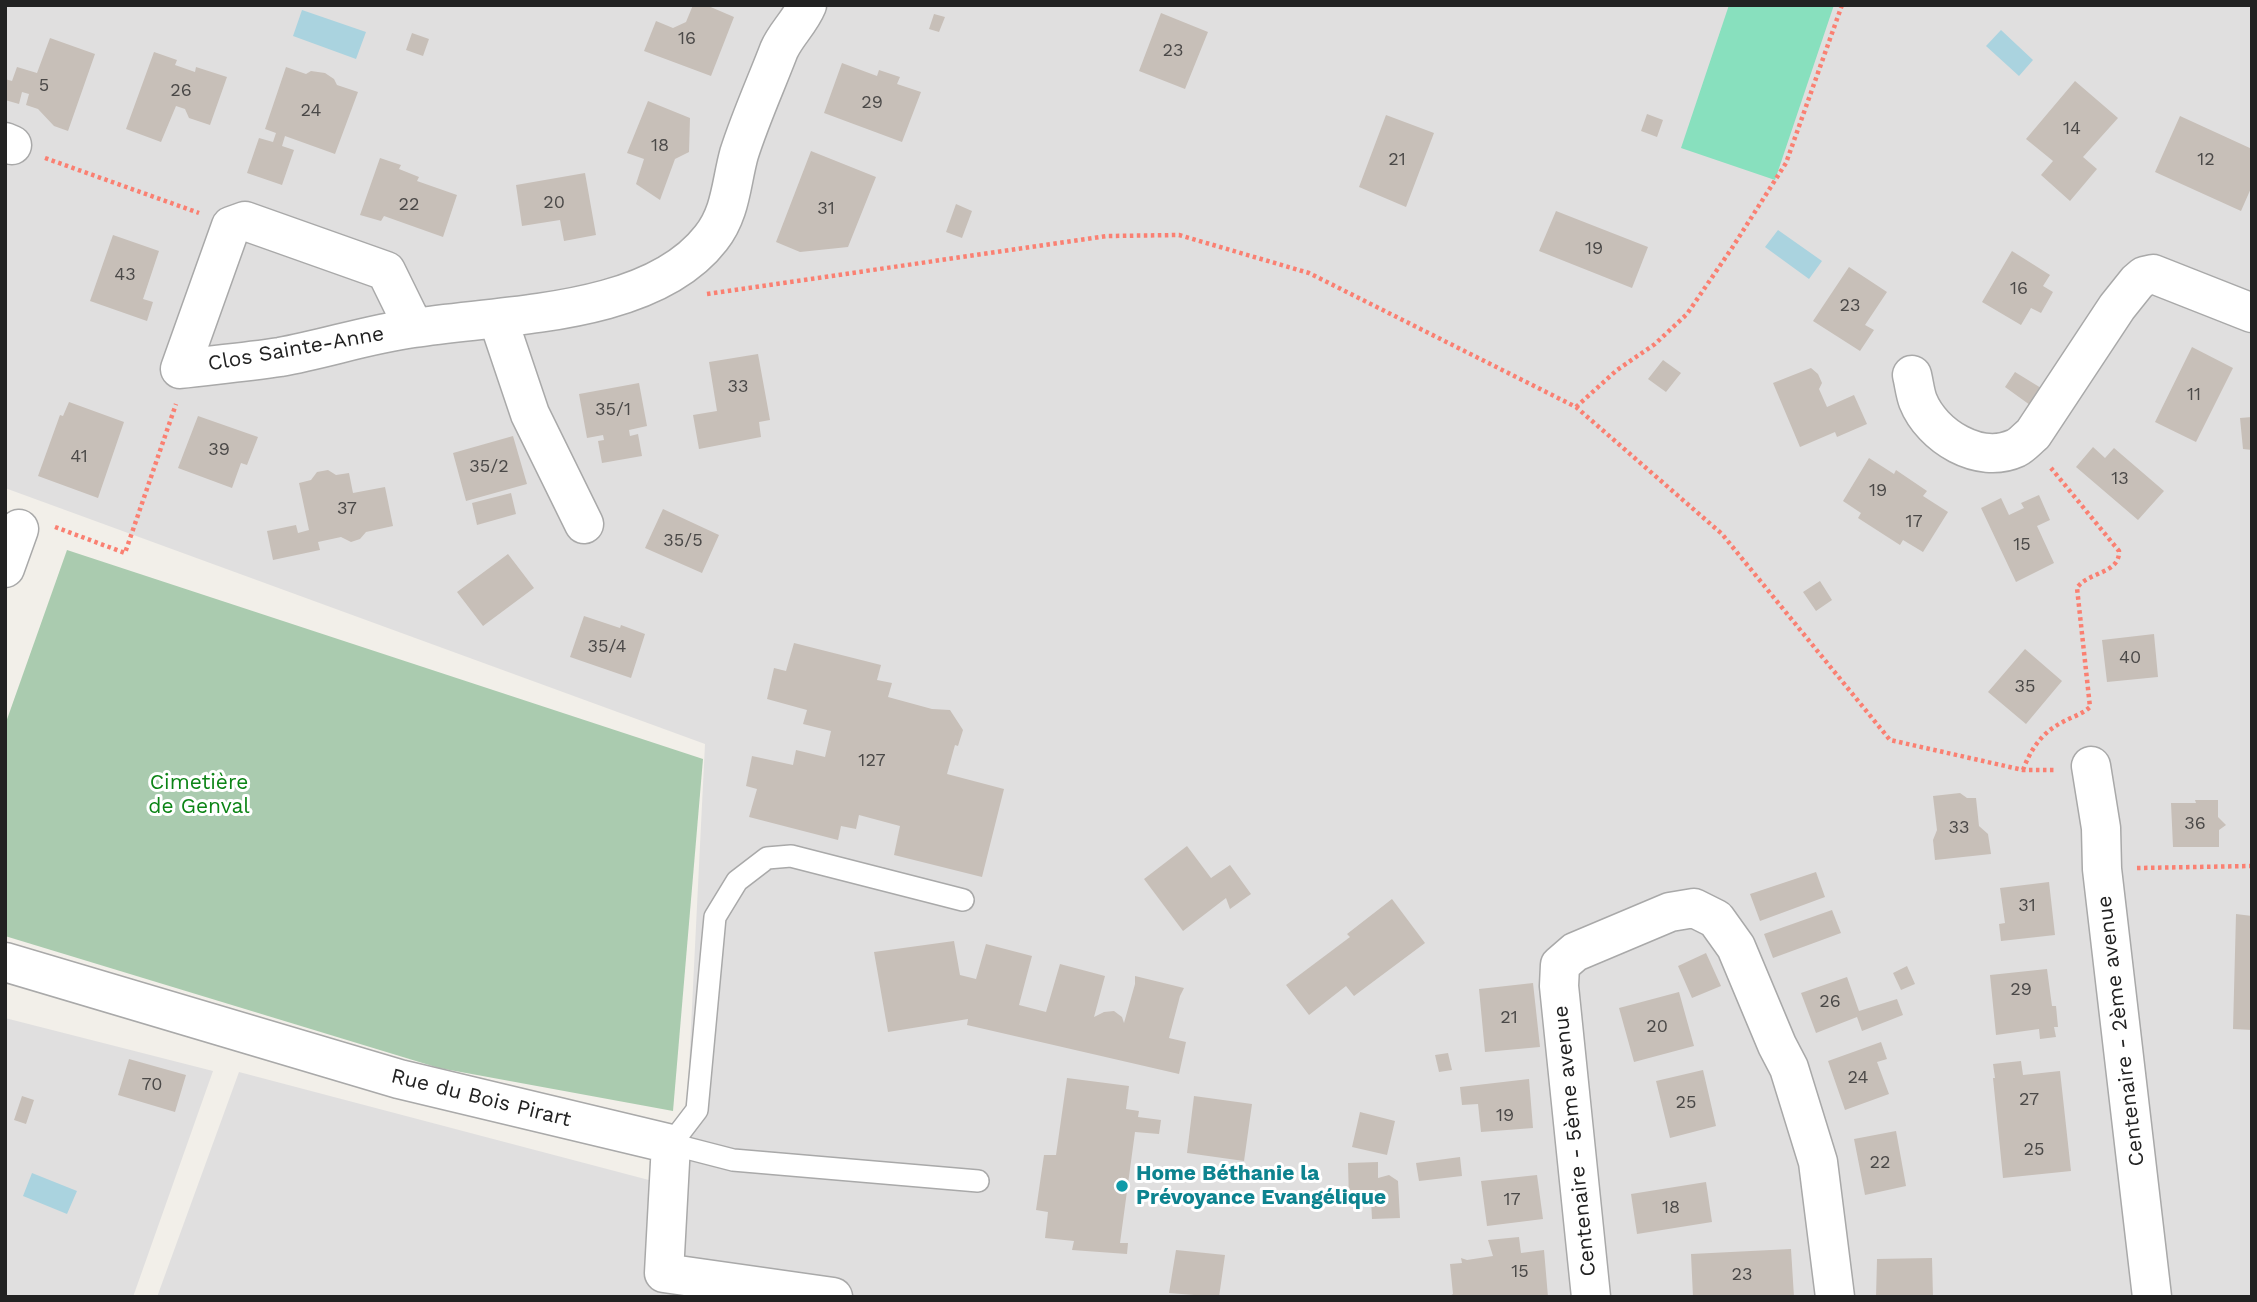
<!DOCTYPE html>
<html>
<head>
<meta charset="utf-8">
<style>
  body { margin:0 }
  #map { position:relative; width:2257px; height:1302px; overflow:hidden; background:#f2efe9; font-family:"Work Sans",sans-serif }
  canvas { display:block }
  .frame { position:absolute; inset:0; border:7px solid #222; pointer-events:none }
</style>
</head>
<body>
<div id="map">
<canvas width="2257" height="1302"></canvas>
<div class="frame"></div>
</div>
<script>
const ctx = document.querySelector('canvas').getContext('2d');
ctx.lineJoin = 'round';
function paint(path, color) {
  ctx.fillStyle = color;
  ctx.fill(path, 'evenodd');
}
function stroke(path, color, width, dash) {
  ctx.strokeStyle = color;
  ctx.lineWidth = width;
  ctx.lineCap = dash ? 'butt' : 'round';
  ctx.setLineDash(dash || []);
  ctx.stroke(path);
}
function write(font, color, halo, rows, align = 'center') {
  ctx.font = font + ' "Work Sans",sans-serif';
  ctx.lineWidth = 6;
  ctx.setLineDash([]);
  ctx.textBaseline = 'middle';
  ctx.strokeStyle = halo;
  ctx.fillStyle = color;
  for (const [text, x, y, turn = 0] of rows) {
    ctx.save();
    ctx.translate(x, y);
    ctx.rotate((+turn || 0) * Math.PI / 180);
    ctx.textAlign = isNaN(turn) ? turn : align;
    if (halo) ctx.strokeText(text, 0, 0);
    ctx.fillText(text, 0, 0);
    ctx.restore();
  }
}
const residential = new Path2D(`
  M5 5H2252V1297H157L239 1072 683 1189 705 744 5 488Z
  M5 1018 213 1071 133 1297H5Z`);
const cemetery = new Path2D(`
  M67 550 703 759 673 1111 439 1068 5 936V725Z`);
const pitch = new Path2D(`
  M1729 5H1834L1775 180 1681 148Z`);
const water = new Path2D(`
  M302 10 366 32 356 59 293 36Z
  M2001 30 2033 60 2019 76 1986 46Z
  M1778 230 1822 261 1809 279 1765 247Z
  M32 1173 77 1191 67 1214 23 1196Z`);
const building = new Path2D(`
  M693 5H706L734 17 711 76 644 51 656 21 673 28 686 22Z
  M1161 13 1208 32 1185 89 1139 71Z
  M934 14 945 17 939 32 929 29Z
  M412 33 429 39 423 56 406 50Z
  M50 38 95 54 68 131 54 126 38 109 26 105 29 94 22 92 19 104 5 100V79L12 81 17 67 37 73Z
  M154 52 177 60 175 65 195 72 196 67 227 77 210 125 189 118 185 109 176 106 161 142 126 129Z
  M842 63 877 76 879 70 900 77 897 84 921 92 902 142 824 113Z
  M286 67 306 74 311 71 325 73 334 79 337 85 358 92 335 154 285 136 282 146 294 150 282 185 247 173 259 138 273 142 276 133 265 129Z
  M2075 81 2118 118 2083 157 2097 169 2070 201 2041 175 2053 161 2026 139Z
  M648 101 690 118 689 152 675 159 660 200 636 184 644 159 627 153Z
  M1647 114 1663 120 1657 137 1641 131Z
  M1386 115 1434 133 1406 207 1359 187Z
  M2180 116 2252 149V186L2241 211 2155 172Z
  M811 151 876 177 848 247 800 252 776 242Z
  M380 158 401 165 399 169 419 177 417 181 457 195 443 237 384 216 381 221 360 215Z
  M585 173 596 235 564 241 560 220 522 226 516 185Z
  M956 204 972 211 962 238 946 232Z
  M1556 211 1648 247 1632 288 1539 251Z
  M113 235 159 251 143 299 153 302 147 321 90 301Z
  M2012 251 2050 275 2043 286 2053 292 2041 313 2031 308 2021 325 1982 302Z
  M1849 267 1887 292 1865 325 1874 330 1860 351 1813 321Z
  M2192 347 2233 368 2196 442 2155 422Z
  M758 354 770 420 759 422 761 437 699 449 693 415 717 411 709 362Z
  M1663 360 1681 373 1666 392 1648 379Z
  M1811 368 1818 374 1822 383 1819 389 1827 407 1854 395 1867 424 1837 437 1835 432 1800 447 1773 383Z
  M2015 372 2041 388 2030 405 2005 387Z
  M639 383 647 426 629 430 630 436 638 434 642 456 602 463 598 441 604 440 603 435 587 438 579 394Z
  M69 402 124 422 98 498 38 476 60 415 63 416Z
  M198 416 258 437 247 465 241 463 232 488 178 468Z
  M2252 417V450L2243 449 2240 418Z
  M513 436 527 484 466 501 453 453Z
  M2093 447 2105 458 2114 448 2164 491 2138 520 2076 467Z
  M1869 458 1894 474 1896 470 1927 491 1923 496 1948 512 1923 552 1903 540 1900 545 1858 518 1861 513 1843 501Z
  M328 470 336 475 349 473 353 493 385 487 393 526 366 532 360 539 351 542 341 537 318 542 320 550 273 560 267 531 296 525 298 533 309 530 299 483 311 480 317 472Z
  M511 493 516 514 477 525 472 503Z
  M2039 495 2050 520 2037 526 2054 563 2016 582 1981 508 2001 498 2009 515 2024 508 2021 503Z
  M663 509 719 535 702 573 645 548Z
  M508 554 534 588 483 626 457 592Z
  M1820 581 1832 600 1816 611 1803 592Z
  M584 616 620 628 621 625 645 634 631 678 570 657Z
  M2154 634 2158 677 2107 682 2102 640Z
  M794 643 881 665 877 680 892 683 888 697 932 709 950 710 963 730 958 746 955 745 947 774 1004 789 982 877 894 855 900 826 859 815 856 829 841 826 838 840 749 817 757 789 746 786 752 756 793 765 796 750 825 757 831 731 803 724 807 710 767 699 774 668 786 671Z
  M2025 649 2062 681 2026 724 1988 692Z
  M1960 793 1967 798H1976L1979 826 1988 834 1991 854 1935 860 1933 840 1937 830 1933 796Z
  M2195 800H2218V817L2226 825 2219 830V847H2173L2171 803H2196Z
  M1187 846 1211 878 1230 865 1251 894 1230 909 1226 898 1183 931 1144 879Z
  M1816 872 1825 897 1760 921 1750 894Z
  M2049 882 2055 935 2001 941 1999 924 2005 923 2000 888Z
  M1392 899 1425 943 1354 996 1346 986 1309 1015 1286 985 1350 937 1347 934Z
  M1832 910 1841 933 1773 958 1764 934Z
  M2236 914 2252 916V1030L2233 1029Z
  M954 941 960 975 976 979 986 944 1032 956 1019 1005 1046 1012 1060 964 1105 976 1094 1017 1104 1012 1114 1011 1122 1017 1124 1023 1135 984V976L1184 988 1180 996 1169 1038 1186 1042 1179 1074 967 1025 968 1019 888 1032 874 952Z
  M1706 953 1721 986 1692 998 1678 966Z
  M1907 966 1915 984 1901 990 1893 973Z
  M2047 969 2052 1006H2056L2058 1027H2054L2056 1037 2040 1039 2039 1029 1996 1035 1990 975Z
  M1847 977 1859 1011 1897 999 1903 1015 1862 1031 1857 1017 1816 1033 1801 993Z
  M1533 983 1540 1047 1485 1052 1479 989Z
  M1679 992 1694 1046 1634 1062 1619 1008Z
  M1881 1042 1887 1059 1877 1062 1889 1094 1845 1110 1828 1061Z
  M1448 1053 1452 1070 1439 1072 1435 1055Z
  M129 1059 186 1075 175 1112 118 1095Z
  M2021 1061 2023 1075 2060 1071 2071 1171 2003 1178 1993 1078H1995L1993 1064Z
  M1703 1070 1716 1126 1670 1138 1656 1081Z
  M1067 1078 1129 1086 1126 1109 1139 1111 1138 1117 1161 1120 1159 1134 1135 1132 1120 1243H1128L1127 1254 1072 1250 1074 1241 1045 1238 1048 1212 1036 1210 1044 1155H1056Z
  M1529 1079 1533 1128 1481 1132 1478 1104 1462 1105 1460 1087Z
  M22 1096 34 1100 26 1124 14 1120Z
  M1194 1096 1252 1104 1244 1161 1187 1153Z
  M1360 1112 1395 1121 1387 1155 1352 1147Z
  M1896 1131 1906 1186 1865 1195 1854 1139Z
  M1460 1157 1462 1176 1419 1181 1416 1163Z
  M1378 1162V1178L1389 1175 1398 1181 1400 1218 1372 1219 1371 1200H1349L1348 1163Z
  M1537 1175 1543 1219 1487 1226 1481 1181Z
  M1706 1182 1712 1222 1637 1234 1631 1194Z
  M1519 1237 1521 1253 1544 1250 1548 1297H1448L1453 1294 1450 1264 1462 1263 1461 1258 1467 1260 1493 1256 1488 1240Z
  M1791 1249 1794 1297H1693L1691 1254Z
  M1176 1250 1225 1255 1219 1297 1169 1293Z
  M1932 1258 1933 1297H1876L1877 1259Z`);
const path = new Path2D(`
  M45 158 199 213
  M707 294 1107 236 1179 235 1309 273 1576 407 1722 534 1890 740 2023 770H2055
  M1576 407 1617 370 1655 344 1687 314 1732 248 1786 163 1842 5
  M55 527 125 553 176 404
  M2023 770C2030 751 2041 733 2061 723 2071 717 2081 715 2090 707L2077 588C2087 572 2120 574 2119 551L2051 468
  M2137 868 2252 866`);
const lane = new Path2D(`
  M963 900 791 856 767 858 737 881 715 917 697 1110 671 1144 733 1160 978 1181`);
const street = new Path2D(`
  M5 142 12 145
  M498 319 530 414 584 524
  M414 328 386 271 245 221 231 226 180 369C213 365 247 362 280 357 325 349 369 334 414 328 504 314 651 316 711 238 731 213 731 183 739 154 750 119 766 84 779 50 786 34 800 22 807 5
  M1912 375C1914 383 1915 393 1918 401 1932 436 1979 465 2016 448 2022 445 2028 438 2033 434L2117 307 2137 282 2144 276 2153 274 2252 313
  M5 568 19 529
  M2091 766 2101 828 2102 869 2152 1297
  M5 962 399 1079 671 1144 664 1273 833 1297
  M1591 1297 1559 986 1560 965 1575 952 1670 912 1694 908 1716 919 1736 947 1777 1045 1789 1068 1818 1162 1835 1297`);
const markers = [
  [1122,1186,7,"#0f9aa8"]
];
const numberNames = [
  ["16",687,39],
  ["23",1173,51],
  ["5",44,86],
  ["26",181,91],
  ["29",872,103],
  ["24",311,111],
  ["14",2072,129],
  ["18",660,146],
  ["21",1397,160],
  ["12",2206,160],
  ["20",554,203],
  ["22",409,205],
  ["31",826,209],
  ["19",1594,249],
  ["43",125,275],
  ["16",2019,289],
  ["23",1850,306],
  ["33",738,387],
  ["11",2194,395],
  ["35/1",613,410],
  ["39",219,450],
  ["41",79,457],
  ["35/2",489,467],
  ["13",2120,479],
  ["19",1878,491],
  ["37",347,509],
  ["17",1914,522],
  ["35/5",683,541],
  ["15",2022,545],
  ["35/4",607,647],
  ["40",2130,658],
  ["35",2025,687],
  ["127",872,761],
  ["36",2195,824],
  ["33",1959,828],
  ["31",2027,906],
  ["29",2021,990],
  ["26",1830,1002],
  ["21",1509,1018],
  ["20",1657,1027],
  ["24",1858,1078],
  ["70",152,1085],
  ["27",2029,1100],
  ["25",1686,1103],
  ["19",1505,1116],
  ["25",2034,1150],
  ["22",1880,1163],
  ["17",1512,1200],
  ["18",1671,1208],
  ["15",1520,1272],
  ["23",1742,1275]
];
const streetNames = [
  ["Clos Sainte-Anne",296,349,-10],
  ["Centenaire - 2ème avenue",2121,1031,-97],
  ["Rue du Bois Pirart",481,1098,14],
  ["Centenaire - 5ème avenue",1575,1141,-96]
];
const parkNames = [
  ["Cimetière",199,783],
  ["de Genval",199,807]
];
const cultureNames = [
  ["Home Béthanie la",1136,1174],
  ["Prévoyance Evangélique",1136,1198]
];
paint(residential, '#e0dfdf');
paint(cemetery, '#aacbaf');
paint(pitch, '#88e0be');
paint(water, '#aad3df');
paint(building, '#c7bfb8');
stroke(lane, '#a9a9a9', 24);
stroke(street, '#a9a9a9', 41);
stroke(path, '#fa8072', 4.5, [3.5, 3.5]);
stroke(lane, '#fff', 21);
stroke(street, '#fff', 38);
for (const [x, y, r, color] of markers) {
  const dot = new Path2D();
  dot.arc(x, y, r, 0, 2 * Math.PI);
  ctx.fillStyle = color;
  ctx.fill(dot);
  stroke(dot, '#fff', 2.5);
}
write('18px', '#4b4948', null, numberNames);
write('21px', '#222', '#fff', streetNames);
write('21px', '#0c8416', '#fff', parkNames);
write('bold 21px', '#0d838f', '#fff', cultureNames, 'left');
</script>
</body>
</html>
